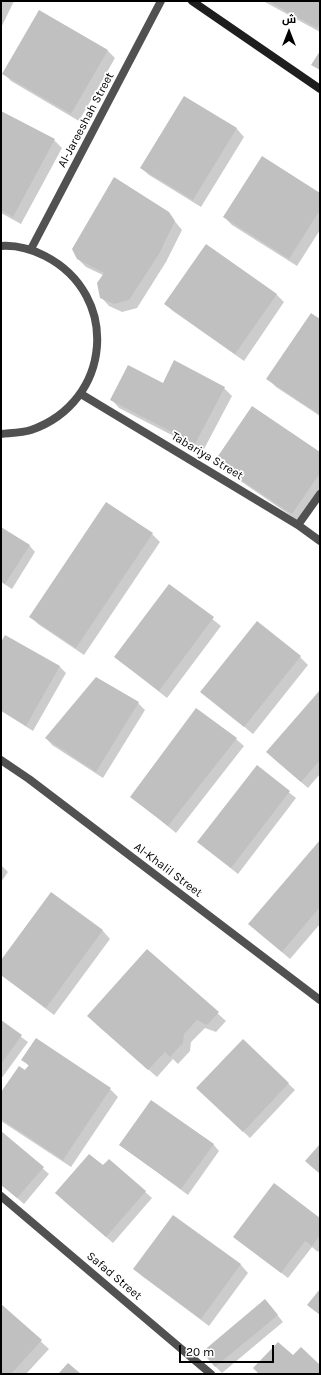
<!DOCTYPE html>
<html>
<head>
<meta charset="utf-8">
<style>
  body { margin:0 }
  #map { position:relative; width:321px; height:1375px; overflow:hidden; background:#fff; font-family:Karla,Cairo,sans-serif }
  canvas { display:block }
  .frame { position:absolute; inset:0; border:2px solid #000; pointer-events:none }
  .north { position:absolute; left:269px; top:12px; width:40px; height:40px; -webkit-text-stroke:3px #fff; paint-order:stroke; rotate:0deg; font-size:11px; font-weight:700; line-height:16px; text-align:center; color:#000 }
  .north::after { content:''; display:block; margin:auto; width:14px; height:18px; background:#000; clip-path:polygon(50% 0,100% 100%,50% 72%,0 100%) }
  .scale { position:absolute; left:179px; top:1345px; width:95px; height:18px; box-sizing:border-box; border:2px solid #000; border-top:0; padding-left:5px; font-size:12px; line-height:14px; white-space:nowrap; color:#000; -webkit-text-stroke:3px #fff; paint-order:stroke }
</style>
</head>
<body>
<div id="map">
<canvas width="321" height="1375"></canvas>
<div class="frame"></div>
<div class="north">ش</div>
<div class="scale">20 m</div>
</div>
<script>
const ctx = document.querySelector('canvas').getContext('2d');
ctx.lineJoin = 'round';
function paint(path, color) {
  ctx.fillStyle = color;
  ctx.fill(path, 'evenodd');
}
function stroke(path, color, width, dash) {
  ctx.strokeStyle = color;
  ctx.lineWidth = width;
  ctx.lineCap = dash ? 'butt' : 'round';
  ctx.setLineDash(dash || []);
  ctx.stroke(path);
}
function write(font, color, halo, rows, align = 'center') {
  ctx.font = font + ' Karla,sans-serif';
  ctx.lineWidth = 3.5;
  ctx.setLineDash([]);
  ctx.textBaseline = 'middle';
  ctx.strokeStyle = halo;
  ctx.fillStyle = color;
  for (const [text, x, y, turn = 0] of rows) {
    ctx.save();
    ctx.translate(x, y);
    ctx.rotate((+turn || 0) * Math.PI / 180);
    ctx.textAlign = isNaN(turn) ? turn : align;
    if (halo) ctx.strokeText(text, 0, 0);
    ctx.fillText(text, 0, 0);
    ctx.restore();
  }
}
const shadow = new Path2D(`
  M1 1H14L1 28Z
  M263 1H320V32Z
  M108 51 115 58 79 121 11 81 3 73Z
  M184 97 237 129 244 137 201 207 149 175 141 168Z
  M1 112 54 140 62 148 21 224 1 213Z
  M320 194V230L297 266 232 225 224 217Z
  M168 213 182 230 166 262 137 308 122 312 109 306 101 297 103 275 86 267 78 259Z
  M206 245 277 295 284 302 244 361 173 311 165 304Z
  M320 320V416L276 387 268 379Z
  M224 388 232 396 203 451 119 408 112 400Z
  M320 454V492L300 522 223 469 215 461Z
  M1 529 29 545 35 552 12 589 1 582Z
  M152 534 160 542 84 655 38 624 30 616Z
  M170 585 221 626 167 698 115 657Z
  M6 636 60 667 66 673 33 731 1 711V644Z
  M300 657 308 665 253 734 202 692Z
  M320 691V774L308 788 273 758Z
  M138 703 145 710 103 778 52 745 46 738Z
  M236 739 244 746 176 833 132 797Z
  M257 767 296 798 238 874 205 848Z
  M320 841V924L290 959 258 932Z
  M1 865 8 872 1 882Z
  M52 894 103 931 110 939 54 1015 1 975V962Z
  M147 950 226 1021 216 1032 205 1028 191 1042 190 1051 178 1064 173 1059 157 1077 96 1024Z
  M1 1022 28 1042 1 1079Z
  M243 1040 295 1090 250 1138 198 1088Z
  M22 1059 110 1089 118 1097 71 1167 1 1121V1094L29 1066Z
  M1 1132 49 1174 24 1204 1 1184Z
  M213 1144 219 1151 188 1195 120 1145Z
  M109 1160 152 1198 113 1243 63 1200Z
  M173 1216 241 1265 248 1273 209 1326 142 1276 134 1269Z
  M320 1219V1249L318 1252 312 1247 288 1278 234 1237Z
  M1 1305 49 1349 26 1374H1Z
  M271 1307 283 1322 222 1373 215 1366Z`);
const building = new Path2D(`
  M268 1H320V23L317 28Z
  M39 10 108 50 71 114 2 74Z
  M320 51V70L311 65Z
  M184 96 237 128 193 200 140 168Z
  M1 111 55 139 13 217 1 210Z
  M262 156 320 193V210L289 259 223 217Z
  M114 177 169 212 175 221 159 254 129 300 114 304 100 298 97 283 104 273 77 259 72 249Z
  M206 244 277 294 235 354 164 304Z
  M311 313 320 319V415L266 379Z
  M174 360 225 387 195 444 110 400 128 365 163 383Z
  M252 406 320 452V473L292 514 214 462Z
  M106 502 153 533 76 648 29 617Z
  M1 527 30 545 5 584 1 581Z
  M169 584 214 617 159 691 114 657Z
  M257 621 301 656 244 727 200 692Z
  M5 635 60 666 26 726 1 710V642Z
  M96 677 139 702 96 772 45 738Z
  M320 690V760L301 782 266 752Z
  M196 708 237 738 168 826 130 797Z
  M257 765 290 791 231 868 197 842Z
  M320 840V907L282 952 248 924Z
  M51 892 103 930 46 1008 1 975V960Z
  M147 949 219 1012 207 1025 197 1020 184 1034 183 1043 170 1057 165 1052 148 1070 87 1016Z
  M1 1020 22 1035 1 1064Z
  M36 1038 111 1088 63 1160 1 1119V1092L19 1066 25 1070 29 1065 21 1060Z
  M243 1039 289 1083 243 1132 196 1088Z
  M151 1100 214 1144 181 1189 119 1145Z
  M1 1131 44 1167 17 1198 1 1185Z
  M320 1144V1174L305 1161Z
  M89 1154 103 1165 109 1159 146 1191 106 1237 55 1193Z
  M274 1183 320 1218V1235L312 1246 305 1241 281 1273 233 1237Z
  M173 1215 241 1264 201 1319 133 1269Z
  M320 1289V1315L307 1305Z
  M265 1299 278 1315 215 1367 202 1352Z
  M1 1304 42 1340 11 1374H1Z
  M278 1342 293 1355 301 1347 320 1365V1374H259L253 1368Z
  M68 1363 81 1374H58Z`);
const street = new Path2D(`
  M1 246C17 245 31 249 45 256 121 295 112 402 31 430 22 433 10 433 1 434
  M31 249 161 1
  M81 394 298 525 320 541
  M298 525 320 494
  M1 760 29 779 320 1000
  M1 1196 211 1374`);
const secondary = new Path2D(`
  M192 1 320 89`);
const streetNames = [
  ["Al-Jareeshah Street",86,120,-62],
  ["Tabariya Street",207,456,31],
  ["Al-Khalil Street",168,870,37],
  ["Safad Street",114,1276,40]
];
paint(shadow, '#0003');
paint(building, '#c0c0c0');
stroke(street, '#515151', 8);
stroke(secondary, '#1e1e1e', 8);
write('12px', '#000', '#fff', streetNames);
</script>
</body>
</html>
